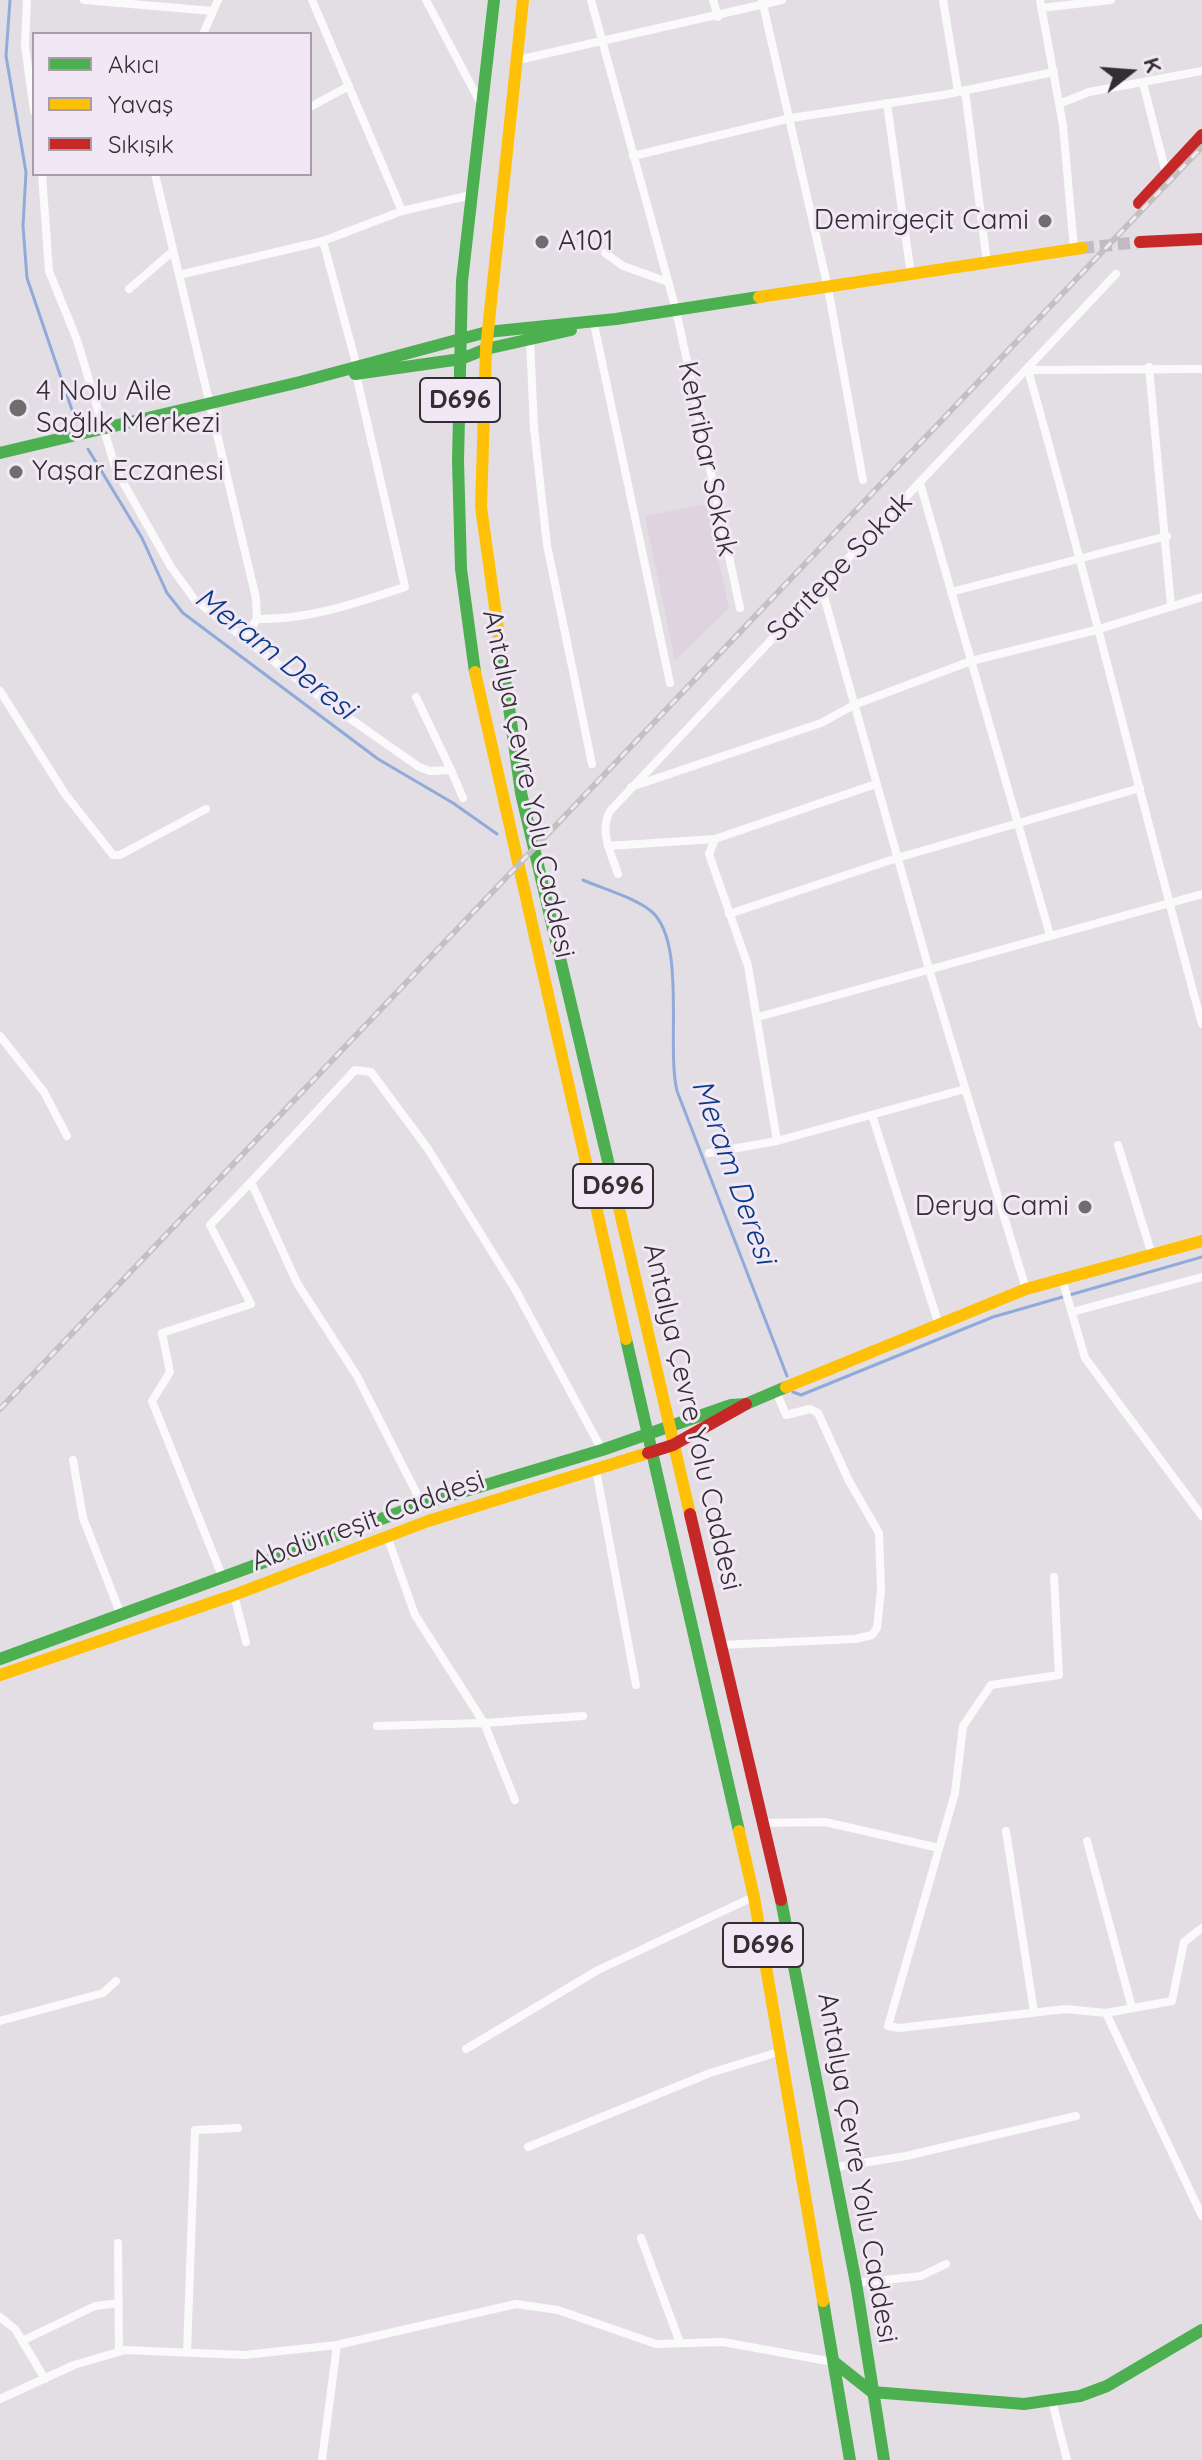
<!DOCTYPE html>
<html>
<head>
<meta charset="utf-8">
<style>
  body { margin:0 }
  #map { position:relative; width:1202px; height:2460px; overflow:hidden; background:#e3dee4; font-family:Quicksand,sans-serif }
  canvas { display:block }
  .legend { position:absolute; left:32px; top:32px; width:280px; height:144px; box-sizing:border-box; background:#f2e8f5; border:2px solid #a59ea7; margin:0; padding:10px 14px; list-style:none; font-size:24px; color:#322e32 }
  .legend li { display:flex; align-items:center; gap:16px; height:40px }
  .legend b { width:40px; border:2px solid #a59ea7 }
  .north { position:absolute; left:1090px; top:32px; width:80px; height:80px; -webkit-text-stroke:6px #f2e8f5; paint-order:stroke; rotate:73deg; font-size:22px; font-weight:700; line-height:32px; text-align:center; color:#322e32 }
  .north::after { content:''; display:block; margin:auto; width:28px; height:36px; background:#322e32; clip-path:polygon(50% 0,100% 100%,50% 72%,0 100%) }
</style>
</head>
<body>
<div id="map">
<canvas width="1202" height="2460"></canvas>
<ul class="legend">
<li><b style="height:10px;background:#4caf50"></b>Akıcı</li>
<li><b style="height:10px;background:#ffc107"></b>Yavaş</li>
<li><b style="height:10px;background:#c62828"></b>Sıkışık</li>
</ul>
<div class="north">K</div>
</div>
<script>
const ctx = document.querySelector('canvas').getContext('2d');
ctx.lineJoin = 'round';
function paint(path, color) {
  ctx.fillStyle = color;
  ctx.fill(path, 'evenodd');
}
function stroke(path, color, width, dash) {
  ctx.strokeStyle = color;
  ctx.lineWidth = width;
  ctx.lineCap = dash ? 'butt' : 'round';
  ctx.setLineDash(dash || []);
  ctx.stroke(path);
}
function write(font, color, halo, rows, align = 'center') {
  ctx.font = font + ' Quicksand,sans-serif';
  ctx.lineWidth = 6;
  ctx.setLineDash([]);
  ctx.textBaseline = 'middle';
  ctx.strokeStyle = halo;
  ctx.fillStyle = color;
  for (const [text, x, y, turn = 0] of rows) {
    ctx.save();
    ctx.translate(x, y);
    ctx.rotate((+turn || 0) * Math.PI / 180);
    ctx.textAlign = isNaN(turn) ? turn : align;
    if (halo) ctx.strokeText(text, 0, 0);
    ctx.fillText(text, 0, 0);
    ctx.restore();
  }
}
const built = new Path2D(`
  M706 504 729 608 675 661 645 516Z`);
const stream = new Path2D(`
  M10 0 6 56 26 172 23 226 27 278 72 410
  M88 449 142 538 167 593 183 613 378 759 453 803 497 834
  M583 880C604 889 633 897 651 911 687 941 666 1046 677 1091L787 1376
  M793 1392 801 1395 993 1317 1202 1257`);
const secondaryTunnel = new Path2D(`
  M1082 248 1140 242`);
const street = new Path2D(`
  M27 0 25 46 34 111
  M84 0 213 11
  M312 0 402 211
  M426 0 480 102
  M591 0 676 310 740 608
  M713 0 718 17
  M762 0 828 288 863 480
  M943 0 958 91
  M1040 0 1063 125 1074 249
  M1041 8 1111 0
  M203 34 218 0
  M518 60 782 0
  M1143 83 1166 173
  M965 90 987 263
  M887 103 911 275
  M1059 104 1089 92 1202 71
  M310 107 349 86
  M633 156 791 118 943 95 1054 72
  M42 174 49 271 77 340 116 470 171 567 195 600 332 706 419 767 430 771 451 770 416 697
  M155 174 256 598 257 619 244 639
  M323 241 357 367
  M605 253 623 266 668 282
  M179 275 323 241 402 211 471 195
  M129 289 173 251
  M594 324 670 683
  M530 340 534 428 547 545 592 764
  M1149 367 1171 606
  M1202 369 1028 370C1090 587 1142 806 1202 1024
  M920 483 1050 935
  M821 586 929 969 1026 1289
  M951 592 1167 536
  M257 619C308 620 357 603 405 587L356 374
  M0 691 65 794 113 855H120L206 809
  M451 770 463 798
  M631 787 821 723 854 705 971 661 1096 630 1202 597
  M608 846 715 839
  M618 874C611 853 599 832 610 811L1116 274
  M729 914 897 858 1140 788
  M758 1017 1202 894
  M0 1036 44 1092 67 1136
  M872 1115 938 1322
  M777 1141 748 966 709 854 715 839 876 784
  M1118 1145 1152 1255
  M709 1153 777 1141 965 1089
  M1062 1279 1085 1358 1202 1516
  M1072 1312 1202 1277
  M73 1460 83 1518 121 1615
  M596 1470 636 1685
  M422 1504 357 1376 297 1283 251 1182 355 1070 371 1072 428 1149 515 1289 602 1450
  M387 1536 415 1615 484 1723 583 1716
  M222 1576 152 1401 170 1372 162 1333 251 1304 210 1225 251 1182
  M1054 1577 1059 1675 991 1685 963 1726 955 1793 888 2026 899 2028 1066 2009 1106 2013 1202 2216
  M234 1595 246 1642
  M721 1645 855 1639 872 1635 877 1628 881 1590 879 1533 849 1481 818 1413 810 1409 786 1415 776 1391
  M377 1726 484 1723 515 1800
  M763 1823 825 1822 939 1848
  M1006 1831 1034 2012
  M1087 1841 1132 2008
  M1106 2013 1172 2001 1184 1942 1202 1928
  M0 2021 103 1993 116 1981
  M466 2049 598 1970 753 1897
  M528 2147 710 2073 782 2051
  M831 2168 906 2156 1076 2116
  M641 2238 680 2343
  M118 2243 119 2352
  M856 2283 921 2276 946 2264
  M0 2317 15 2329 45 2379
  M22 2341 95 2306 119 2303
  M187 2353 195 2130 238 2128
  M0 2399 74 2365 125 2350 244 2355 337 2345 516 2304 558 2310 656 2344 723 2342 833 2362
  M1052 2401 1067 2460
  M322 2460 337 2345`);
const fast = new Path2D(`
  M355 374 461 359 486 349 571 330
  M0 453 300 382 487 332 616 319 759 297
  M499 636 521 793 616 1195
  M475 672 461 569 458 461 462 281 494 0
  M626 1339 739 1831
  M0 1659 422 1504 602 1450 731 1405 746 1404 786 1387
  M781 1900 856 2283 884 2460
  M823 2301 850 2460
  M834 2362 872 2392 1024 2404 1080 2396 1107 2386 1202 2330`);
const slow = new Path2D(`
  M759 297 1082 248
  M499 636 481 507 486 349 523 0
  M475 672 626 1339
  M616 1195 690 1514
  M786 1387 1026 1289 1202 1241
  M0 1675 234 1595 428 1521 648 1453
  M739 1831 754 1897 823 2301`);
const jam = new Path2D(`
  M1139 203 1202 135
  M1140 242 1202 239
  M648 1453 673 1445 746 1404
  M690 1514 781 1900`);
const rail = new Path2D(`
  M0 1409 1202 147`);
const markers = [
  [1045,221,8,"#706c70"],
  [542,242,8,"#706c70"],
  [18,408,10,"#706c70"],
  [16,472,8,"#706c70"],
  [1085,1207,8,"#706c70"]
];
const shields = [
  [460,400,80],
  [613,1186,80],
  [763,1945,80]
];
const shieldNames = [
  ["D696",460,400],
  ["D696",613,1186],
  ["D696",763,1945]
];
const poiNames = [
  ["Demirgeçit Cami",1029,221,"right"],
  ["A101",558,242],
  ["4 Nolu Aile",36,392],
  ["Sağlık Merkezi",36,424],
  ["Yaşar Eczanesi",32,472],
  ["Derya Cami",1069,1207,"right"]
];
const streetNames = [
  ["Kehribar Sokak",707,459,78],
  ["Sarıtepe Sokak",840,567,-46],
  ["Antalya Çevre Yolu Caddesi",528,784,78],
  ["Antalya Çevre Yolu Caddesi",692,1417,77],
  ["Abdürreşit Caddesi",368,1521,-20],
  ["Antalya Çevre Yolu Caddesi",857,2168,80]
];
const waterNames = [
  ["Meram Deresi",275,654,38],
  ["Meram Deresi",733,1172,70]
];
paint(built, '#ded3df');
stroke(stream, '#90aada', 3);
stroke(secondaryTunnel, '#c0bbc0', 12, [12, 6]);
stroke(street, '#fbfafb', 8);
stroke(fast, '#4caf50', 12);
stroke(slow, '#ffc107', 12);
stroke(jam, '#c62828', 12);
stroke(rail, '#c2c1c2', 6);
stroke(rail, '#f2e8f5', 3, [9]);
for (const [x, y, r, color] of markers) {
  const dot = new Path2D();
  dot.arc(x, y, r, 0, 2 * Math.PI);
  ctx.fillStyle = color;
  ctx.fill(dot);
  stroke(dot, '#f2e8f5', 3);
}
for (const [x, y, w] of shields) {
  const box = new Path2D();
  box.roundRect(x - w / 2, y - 22, w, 44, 6);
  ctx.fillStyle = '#f2e8f5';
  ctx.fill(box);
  stroke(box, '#322e32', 2);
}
write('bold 26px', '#322e32', null, shieldNames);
write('28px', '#322e32', '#f2e8f5', poiNames, 'left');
write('28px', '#322e32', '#f2e8f5', streetNames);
write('italic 30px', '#0a3a86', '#f2e8f5', waterNames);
</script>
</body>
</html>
